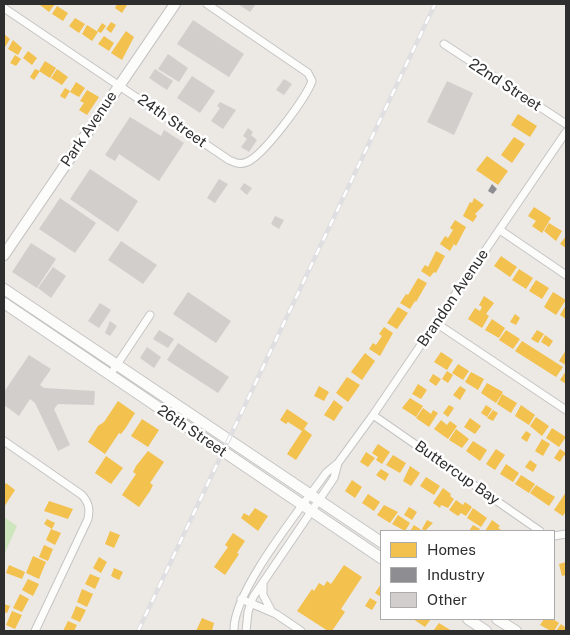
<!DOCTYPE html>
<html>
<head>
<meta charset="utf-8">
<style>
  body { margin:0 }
  #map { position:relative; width:570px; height:635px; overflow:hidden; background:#ece8e4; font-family:"Public Sans",sans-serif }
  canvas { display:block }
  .frame { position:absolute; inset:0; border:5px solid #2e2e2e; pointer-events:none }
  .legend { position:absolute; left:380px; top:530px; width:175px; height:90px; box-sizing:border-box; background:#fff; border:1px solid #ababab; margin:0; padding:6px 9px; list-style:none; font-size:15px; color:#2e2e2e }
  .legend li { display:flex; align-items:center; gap:10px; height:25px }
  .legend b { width:25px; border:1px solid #ababab }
</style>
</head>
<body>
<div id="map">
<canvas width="570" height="635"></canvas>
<div class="frame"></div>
<ul class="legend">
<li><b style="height:14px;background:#f2c14e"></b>Homes</li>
<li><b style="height:14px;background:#8d8d92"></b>Industry</li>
<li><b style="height:14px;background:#d1cecb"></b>Other</li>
</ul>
</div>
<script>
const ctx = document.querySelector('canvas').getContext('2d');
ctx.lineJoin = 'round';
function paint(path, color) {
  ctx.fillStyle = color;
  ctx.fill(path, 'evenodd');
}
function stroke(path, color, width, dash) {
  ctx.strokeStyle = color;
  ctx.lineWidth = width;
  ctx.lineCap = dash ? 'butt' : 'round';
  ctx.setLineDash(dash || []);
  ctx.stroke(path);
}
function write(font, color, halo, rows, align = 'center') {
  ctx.font = font + ' "Public Sans",sans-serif';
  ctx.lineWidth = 5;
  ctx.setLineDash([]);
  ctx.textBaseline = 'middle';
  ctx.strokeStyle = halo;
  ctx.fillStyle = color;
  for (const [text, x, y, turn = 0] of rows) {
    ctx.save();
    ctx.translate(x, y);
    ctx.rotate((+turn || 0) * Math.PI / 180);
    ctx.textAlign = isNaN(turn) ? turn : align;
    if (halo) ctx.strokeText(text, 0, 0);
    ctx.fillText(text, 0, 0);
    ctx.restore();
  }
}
const green = new Path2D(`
  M4 517 17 526 4 555Z`);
const homes = new Path2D(`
  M41 4H55L49 12 40 5Z
  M117 4 127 5 122 13 115 8Z
  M57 6 68 13 63 21 52 14Z
  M75 18 85 24 79 33 69 26Z
  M111 22 116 25 111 33 106 29Z
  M102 23 106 26 101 33 97 31Z
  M87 25 98 32 92 41 82 34Z
  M126 31 134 37 122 60 111 53Z
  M4 34 10 39 5 47 4 46Z
  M104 36 114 43 109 51 98 44Z
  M13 40 22 48 18 55 8 49Z
  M28 51 37 58 32 65 23 58Z
  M15 55 21 59 16 66 10 63Z
  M45 61 56 68 50 78 39 71Z
  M35 69 40 71 34 80 30 77Z
  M57 69 68 77 62 85 51 78Z
  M76 82 85 88 79 97 70 92Z
  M65 88 70 91 65 99 60 96Z
  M87 90 99 97 87 115 79 110 84 103 80 101Z
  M518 114 537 126 530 137 511 125Z
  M514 137 525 144 512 163 501 155Z
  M487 156 508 171 498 185 476 170Z
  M474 198 484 205 475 214 477 216 473 222 463 216 470 202 472 203Z
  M534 207 551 218 542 233 532 226 536 221 528 216Z
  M455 220 466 227 456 246 454 244 450 251 440 244 445 236 448 238 453 230 450 228Z
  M549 223 562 231 556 241 544 231Z
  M566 236V248L560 244Z
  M436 251 445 256 436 273 434 272 430 277 421 271 425 265 428 267Z
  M501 256 517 267 510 277 494 266Z
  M519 269 533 278 526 289 512 280Z
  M418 278 427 283 416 302 415 301 410 309 400 303 406 294 408 295Z
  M536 280 549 288 542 299 529 291Z
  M553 292 566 300 556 315 544 307Z
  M484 296 494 303 486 314 489 316 482 328 468 319 475 308 480 311 482 307 479 305Z
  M566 305V319L560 315Z
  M398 307 408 313 397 329 387 323Z
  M515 314 520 318 516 325 510 322Z
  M492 319 505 328 499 338 485 330Z
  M384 327 393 333 380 356 369 349 373 343 376 345 382 336 379 334Z
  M506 330 520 339 513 349 499 340Z
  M537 330 544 334 538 343 531 339Z
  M545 335 553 341 549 347 541 342Z
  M522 341 563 367 556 377 515 351Z
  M566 350V365L559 361Z
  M441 352 453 360 447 370 434 362Z
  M365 353 375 361 362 380 351 372Z
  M458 364 469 371 463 380 452 373Z
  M447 371 453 375 448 383 442 379Z
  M566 371V384L560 380Z
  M471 372 484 379 478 390 465 382Z
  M433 374 441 379 436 386 429 381Z
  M347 377 360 385 348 402 336 393Z
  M487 383 503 392 496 403 481 393Z
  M418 384 427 390 421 399 412 394Z
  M319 386 329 392 324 401 314 396Z
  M460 386 466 390 460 400 453 395Z
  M502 394 517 403 511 413 497 404Z
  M410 398 423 406 416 417 402 408Z
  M334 400 343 407 334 421 324 415Z
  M118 401 135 413 125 429 121 434 119 433 105 454 88 442 98 426 104 422Z
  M449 405 454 408 448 417 443 413Z
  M486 405 492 409 487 417 481 413Z
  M521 405 535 415 529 425 515 416Z
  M423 408 431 414 433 410 438 413 429 427 416 418Z
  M287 409 308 423 304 429 312 435 296 460 287 454 302 431 288 422 286 424 280 420Z
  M493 410 498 413 493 421 487 418Z
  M536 417 549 426 542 436 530 426Z
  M470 418 481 426 475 434 464 427Z
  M142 419 159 430 148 447 131 436Z
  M441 420 447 425 450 421 457 426 448 439 434 429Z
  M552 428 566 437 559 447 546 438Z
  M456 429 469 439 462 448 449 440Z
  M526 431 531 434 527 442 521 438Z
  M542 439 550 444 543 456 535 451Z
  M473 441 487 450 480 461 466 451Z
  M378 444 390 452 382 464 376 460 378 457 372 453Z
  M496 449 505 455 495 470 486 464Z
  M560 449 566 453V457L564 455 560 462 554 458Z
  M148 451 164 462 150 483 153 485 150 491 139 507 122 495 136 474 133 472 136 466Z
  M366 452 375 458 368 467 360 462Z
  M393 455 406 463 400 473 386 465Z
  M106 456 123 468 111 484 95 473Z
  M530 460 537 465 533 472 525 467Z
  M506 464 519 473 513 482 500 474Z
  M410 466 420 473 411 486 403 481Z
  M381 469 389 474 385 481 376 475Z
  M521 475 535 484 529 493 515 484Z
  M426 477 440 486 434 495 420 486Z
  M352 480 362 487 355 498 345 491Z
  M6 483 15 490 4 507V486Z
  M536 485 555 497 549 506 530 493Z
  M443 488 451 494 450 496 454 499 448 508 441 505 440 508 433 503Z
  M566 492V511L563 516 554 510Z
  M368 494 380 502 374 511 362 503Z
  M456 500 463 505 465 502 472 507 466 516 461 513 458 516 449 510Z
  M49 501 73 509 68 519 44 511Z
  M384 505 398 512 390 523 377 515Z
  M409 507 417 512 412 520 404 515Z
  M255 508 268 516 258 531 241 518 244 513 249 516Z
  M473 508 487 518 481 527 467 518Z
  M398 515 410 523 405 531 392 524Z
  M47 519 55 523 52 529 44 524Z
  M427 520 433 523 425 531 422 529Z
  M492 520 500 526 498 528 503 531H485Z
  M414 525 423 531H410Z
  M473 525 480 529 479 531H469Z
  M51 529 61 533 55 545 46 540Z
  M110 531 120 535 114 548 105 544Z
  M233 533 245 541 237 553 239 554 225 575 214 567 228 547 225 545Z
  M44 545 53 549 48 561 39 557Z
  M33 556 46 562 39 579 26 573Z
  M99 557 107 562 101 573 93 568Z
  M566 562V575L562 576 559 564Z
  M9 565 25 572 22 579 6 573Z
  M344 565 362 577 341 609 345 612 332 631H328L297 611 312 589 314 591 319 583 324 586 327 581 331 584Z
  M114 568 123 572 119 580 111 576Z
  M90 574 100 578 95 589 85 584Z
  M28 579 39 584 33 596 22 590Z
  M381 584V597L375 593Z
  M82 589 93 594 87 607 77 602Z
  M20 594 29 599 22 612 13 608Z
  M370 598 377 602 372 610 365 606Z
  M4 604 10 606 7 613 4 612Z
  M76 606 86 610 80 622 71 618Z
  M12 611 22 615 15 629 6 625Z
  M202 618 214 623 212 631H196Z
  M413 619H431L425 627Z
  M544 619H553L559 623 554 631H551L540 625Z
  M68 621 77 625 74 631H63Z
  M439 623 452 631H433Z
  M561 624 565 627 566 624V631H556Z`);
const industry = new Path2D(`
  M492 184 497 189 493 194 488 191Z`);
const building = new Path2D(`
  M238 4H256L250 12Z
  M193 20 244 54 229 77 177 44Z
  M168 54 188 68 179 82 158 69Z
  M155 69 173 81 167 90 149 78Z
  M192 76 215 91 200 113 177 98Z
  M284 79 292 84 284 95 276 90Z
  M447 81 473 93 454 135 427 122Z
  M220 102 236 110 223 129 211 121 220 108 217 106Z
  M130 117 161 136 164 130 184 143 159 181 119 154 115 161 105 155Z
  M248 128 253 132 251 135 257 140 249 152 241 147 247 139 243 136Z
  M90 169 138 201 118 232 70 199Z
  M219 179 228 184 215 203 207 198Z
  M244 183 252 188 247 195 240 189Z
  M60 198 96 223 75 253 39 229Z
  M275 216 284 220 279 229 271 224Z
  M121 241 157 265 143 284 108 260Z
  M31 243 56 259 37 288 12 272Z
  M53 267 66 276 51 298 38 288Z
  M188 292 231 321 216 343 173 314Z
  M100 303 111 310 99 328 88 321Z
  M110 321 117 326 110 336 105 333Z
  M159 330 174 339 168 348 153 339Z
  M178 343 229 377 218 393 167 360Z
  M147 347 161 357 154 368 140 358Z
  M29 355 51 369 40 385 44 388 95 391 94 405 58 404 54 409 70 445 58 451 35 403 30 399 19 416 4 405V392Z`);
const street = new Path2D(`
  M4 8 229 160C236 163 240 165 247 162 263 156 306 98 312 81L308 73 207 4
  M444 44 566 124
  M500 230 566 275
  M436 323 566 410
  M114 369 150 315
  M373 415 540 531
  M4 441 82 495C89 503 90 509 88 519L35 631
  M554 536 566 534
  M263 583V595L272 612
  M241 599 276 614 301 631
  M234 631C232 592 302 507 326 473L338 463 373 415 566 132
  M246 631 248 612 253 597 334 478 338 463`);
const secondary = new Path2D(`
  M4 255 175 4
  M4 289 381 542
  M4 303 381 558
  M468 619 486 631
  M497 619 516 631`);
const rail = new Path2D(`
  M138 631 435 4`);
const streetNames = [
  ["22nd Street",505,85,33],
  ["24th Street",172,121,35],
  ["Park Avenue",89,129,-56],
  ["Brandon Avenue",453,298,-56],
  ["26th Street",192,431,34],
  ["Buttercup Bay",457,473,35]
];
paint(green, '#cee6be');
paint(homes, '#f2c14e');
paint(industry, '#8d8d92');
paint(building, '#d1cecb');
stroke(street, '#c5c4c5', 9);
stroke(secondary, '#c5c4c5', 12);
stroke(street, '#fcfcfb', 7);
stroke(secondary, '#fcfcfb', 10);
stroke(rail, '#dfdfe1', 4.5);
stroke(rail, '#fff', 2.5, [8]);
write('15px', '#2e2e2e', '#fff', streetNames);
</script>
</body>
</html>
